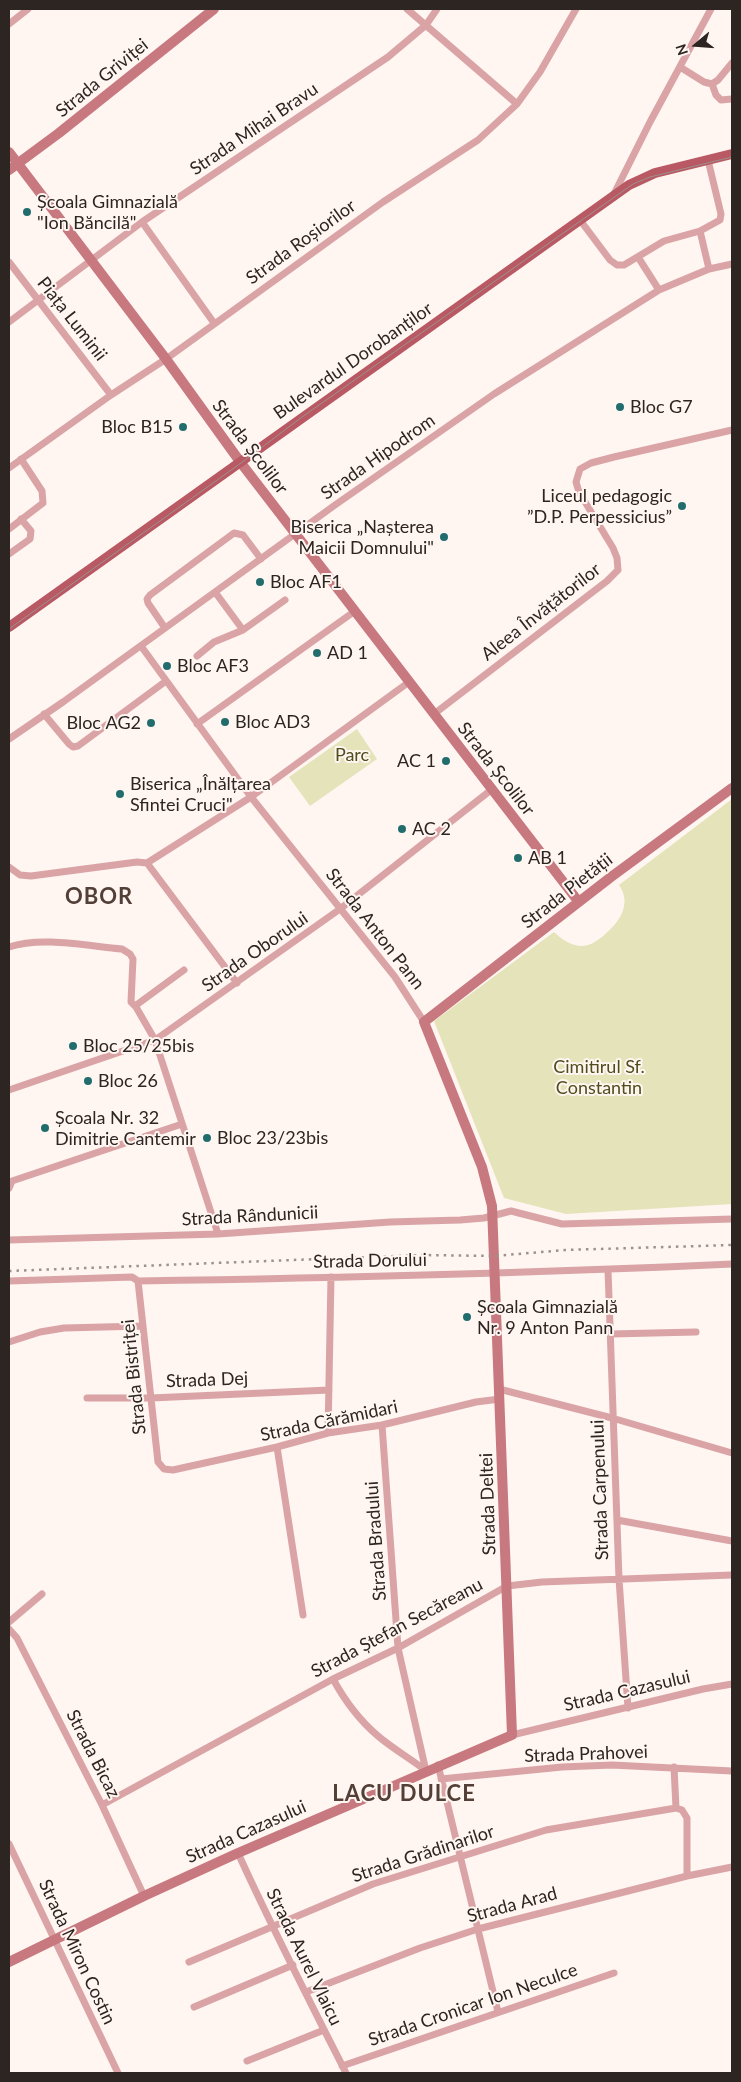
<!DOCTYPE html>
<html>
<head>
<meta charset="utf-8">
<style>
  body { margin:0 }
  #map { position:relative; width:741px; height:2082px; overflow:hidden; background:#fff5f1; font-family:Lato,sans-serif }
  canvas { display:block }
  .frame { position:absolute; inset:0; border:10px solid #2d2521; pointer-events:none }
  .north { position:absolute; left:671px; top:20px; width:50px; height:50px; -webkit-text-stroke:4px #fff5f1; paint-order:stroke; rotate:252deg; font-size:14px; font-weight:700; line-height:20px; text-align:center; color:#2d2521 }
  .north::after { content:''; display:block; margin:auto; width:18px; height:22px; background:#2d2521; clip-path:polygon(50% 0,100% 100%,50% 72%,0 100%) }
</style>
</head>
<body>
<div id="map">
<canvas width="741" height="2082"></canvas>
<div class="frame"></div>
<div class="north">N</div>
</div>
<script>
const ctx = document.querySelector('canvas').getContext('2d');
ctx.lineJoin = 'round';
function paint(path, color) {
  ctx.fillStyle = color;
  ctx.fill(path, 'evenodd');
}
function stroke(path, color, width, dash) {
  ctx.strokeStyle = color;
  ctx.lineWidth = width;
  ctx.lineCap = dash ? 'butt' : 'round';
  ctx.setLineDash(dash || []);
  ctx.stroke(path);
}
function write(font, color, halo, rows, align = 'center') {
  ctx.font = font + ' Lato,sans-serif';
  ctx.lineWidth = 4;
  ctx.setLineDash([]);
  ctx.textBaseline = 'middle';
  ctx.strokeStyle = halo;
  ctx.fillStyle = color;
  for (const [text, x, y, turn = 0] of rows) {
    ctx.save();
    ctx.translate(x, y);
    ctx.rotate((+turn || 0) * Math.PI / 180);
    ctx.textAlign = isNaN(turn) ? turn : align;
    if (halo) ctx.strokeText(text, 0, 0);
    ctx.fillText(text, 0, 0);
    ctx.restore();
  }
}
const green = new Path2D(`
  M357 729 377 759 310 806 289 777Z
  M732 799V1204L566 1214 504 1198 434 1021 554 932C561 939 570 945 581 946 590 946 595 942 602 937 618 924 633 905 619 885Z`);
const street = new Path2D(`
  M407 9 517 104
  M9 24 28 9
  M680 67 704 82 712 84 718 80 732 63
  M712 84 716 95 721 100 732 99
  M708 160 721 214 720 220 700 231 709 269
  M614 194 650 122 711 9
  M580 220 610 260 617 265H624L664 241 700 231
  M142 222 214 323
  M638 257 659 290
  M9 262 111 395
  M9 322 142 222 388 57 426 25 437 9
  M9 468 111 395 166 359 383 202 478 140 517 104 540 72 576 9
  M9 529 43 503 42 491 21 459
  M9 554 30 539 31 531 21 519
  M215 592 243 630
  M165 628 148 603 147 599 150 595 234 533 243 535 261 559
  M141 646 251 797 395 977 424 1022
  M197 656 214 642 243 630 285 600
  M44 714 69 744 73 747 78 746 166 681
  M434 714 607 581 618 570 617 558 613 548 579 492 576 482 580 469 591 463 614 457 732 430
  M197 724 355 611
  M9 739 63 702 335 505 494 394 659 290 709 269 732 264
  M147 863 251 797 409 682
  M9 867 20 875 31 876 137 862 147 863 237 983
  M9 947C42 936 87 946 122 949L130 954 133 959 131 1002 136 1007 155 1040 218 1234
  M135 1006 184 970
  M9 1090 155 1040 340 909 491 790
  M9 1188 12 1181 182 1124
  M9 1240 218 1234 390 1222 460 1220 484 1218 511 1211 562 1224 732 1219
  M608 1270 619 1579 628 1708
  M9 1281 132 1277 138 1281C336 1278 534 1273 732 1264
  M138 1281 158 1462 164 1469 173 1470 277 1447 328 1433 382 1425 476 1402 500 1399
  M611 1334 696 1332
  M9 1342 40 1332 64 1328 143 1326
  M499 1389 612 1418 732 1453
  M87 1398H151L329 1390
  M382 1425 398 1648 426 1771
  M328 1433 331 1277
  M277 1447 303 1615
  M617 1520 732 1541
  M9 1622 42 1594
  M9 1629 17 1638 102 1805 144 1896
  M333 1679C345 1701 359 1720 378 1736 393 1749 410 1758 425 1770
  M512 1735 703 1689 732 1684
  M438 1765 498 2012
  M674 1767 676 1808 682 1810 687 1818V1876
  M441 1779 562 1767 612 1765 732 1771
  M102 1805 333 1679 398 1648 507 1586 542 1582 732 1575
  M9 1844 118 2073
  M238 1853C272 1928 309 2000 346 2073
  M189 1962 373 1884 546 1830 676 1808
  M306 1992 420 1948 478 1929 687 1876 732 1867
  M194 2007 293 1965
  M247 2061 324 2030
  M342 2066 614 1973`);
const secondary = new Path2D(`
  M9 152 166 359 241 463 578 901
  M9 170 59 133 214 9
  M9 1962 144 1896 238 1853 512 1735 492 1206 482 1167 424 1022 611 877 732 788`);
const primary = new Path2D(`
  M9 627 629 185 655 173 732 154`);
const tram = new Path2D(`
  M9 629 241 463 302 417 633 184 650 177 732 157`);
const rail = new Path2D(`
  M9 1271 422 1255 494 1256 565 1250 732 1245`);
const markers = [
  [27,212,5,"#216d6d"],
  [620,407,5,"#216d6d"],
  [183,427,5,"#216d6d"],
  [682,506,5,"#216d6d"],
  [444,537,5,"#216d6d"],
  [260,582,5,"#216d6d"],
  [317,653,5,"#216d6d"],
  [167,666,5,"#216d6d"],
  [225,722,5,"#216d6d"],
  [151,723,5,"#216d6d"],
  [446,761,5,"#216d6d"],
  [120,794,5,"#216d6d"],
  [402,829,5,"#216d6d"],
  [518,858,5,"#216d6d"],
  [73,1046,5,"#216d6d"],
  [88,1081,5,"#216d6d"],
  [45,1128,5,"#216d6d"],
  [207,1138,5,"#216d6d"],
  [467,1317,5,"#216d6d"]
];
const streetNames = [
  ["Strada Griviței",102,78,-39],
  ["Strada Mihai Bravu",254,129,-34],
  ["Strada Roșiorilor",301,242,-36],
  ["Piața Luminii",72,319,52],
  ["Bulevardul Dorobanților",353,361,-35],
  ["Strada Școlilor",250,447,53],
  ["Strada Hipodrom",378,457,-35],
  ["Aleea Învățătorilor",541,612,-38],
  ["Strada Școlilor",496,769,52],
  ["Strada Pietății",567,891,-38],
  ["Strada Anton Pann",375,929,52],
  ["Strada Oborului",255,952,-35],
  ["Strada Rândunicii",250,1216,-3],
  ["Strada Dorului",370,1261,-1],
  ["Strada Bistriței",134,1377,-96],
  ["Strada Dej",207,1380,-2],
  ["Strada Cărămidari",329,1421,-12],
  ["Strada Carpenului",600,1490,-92],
  ["Strada Deltei",488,1504,-92],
  ["Strada Bradului",376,1541,-94],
  ["Strada Ștefan Secăreanu",397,1628,-28],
  ["Strada Cazasului",627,1691,-13],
  ["Strada Bicaz",93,1754,63],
  ["Strada Prahovei",586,1754,-2],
  ["Strada Cazasului",246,1832,-24],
  ["Strada Grădinarilor",423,1854,-18],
  ["Strada Arad",512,1905,-15],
  ["Strada Miron Costin",77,1952,65],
  ["Strada Aurel Vlaicu",304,1957,64],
  ["Strada Cronicar Ion Neculce",473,2005,-19]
];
const poiNames = [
  ["Școala Gimnazială",37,202],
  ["\"Ion Băncilă\"",37,223],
  ["Bloc G7",630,407],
  ["Bloc B15",173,427,"right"],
  ["Liceul pedagogic",672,496,"right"],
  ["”D.P. Perpessicius”",672,517,"right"],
  ["Biserica „Nașterea",434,527,"right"],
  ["Maicii Domnului\"",434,548,"right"],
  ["Bloc AF1",270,582],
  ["AD 1",327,653],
  ["Bloc AF3",177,666],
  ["Bloc AD3",235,722],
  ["Bloc AG2",141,723,"right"],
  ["AC 1",436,761,"right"],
  ["Biserica „Înălțarea",130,784],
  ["Sfintei Cruci\"",130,805],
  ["AC 2",412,829],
  ["AB 1",528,858],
  ["Bloc 25/25bis",83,1046],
  ["Bloc 26",98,1081],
  ["Școala Nr. 32",55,1118],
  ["Dimitrie Cantemir",55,1139],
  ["Bloc 23/23bis",217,1138],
  ["Școala Gimnazială",477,1307],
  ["Nr. 9 Anton Pann",477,1328]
];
const parkNames = [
  ["Parc",352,755],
  ["Cimitirul Sf.",599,1067],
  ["Constantin",599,1088]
];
const districtNames = [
  ["OBOR",99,897],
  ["LACU DULCE",404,1794]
];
paint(green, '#e4e3ba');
stroke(street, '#daa4a6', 7);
stroke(secondary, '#c8797f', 10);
stroke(primary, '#b95963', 10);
stroke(tram, '#9b928e', 1);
stroke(rail, '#9b928e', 2.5, [2.5, 5]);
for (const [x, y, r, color] of markers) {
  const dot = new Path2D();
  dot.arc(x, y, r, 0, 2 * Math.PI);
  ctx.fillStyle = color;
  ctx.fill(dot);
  stroke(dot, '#fff5f1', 2);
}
write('18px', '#2d2521', '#fff5f1', streetNames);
write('18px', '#2d2521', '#fff5f1', poiNames, 'left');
write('18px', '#504d1c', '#fff5f1', parkNames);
ctx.letterSpacing = '1px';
write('bold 22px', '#523f37', '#fff5f1', districtNames);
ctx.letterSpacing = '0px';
</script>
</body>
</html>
